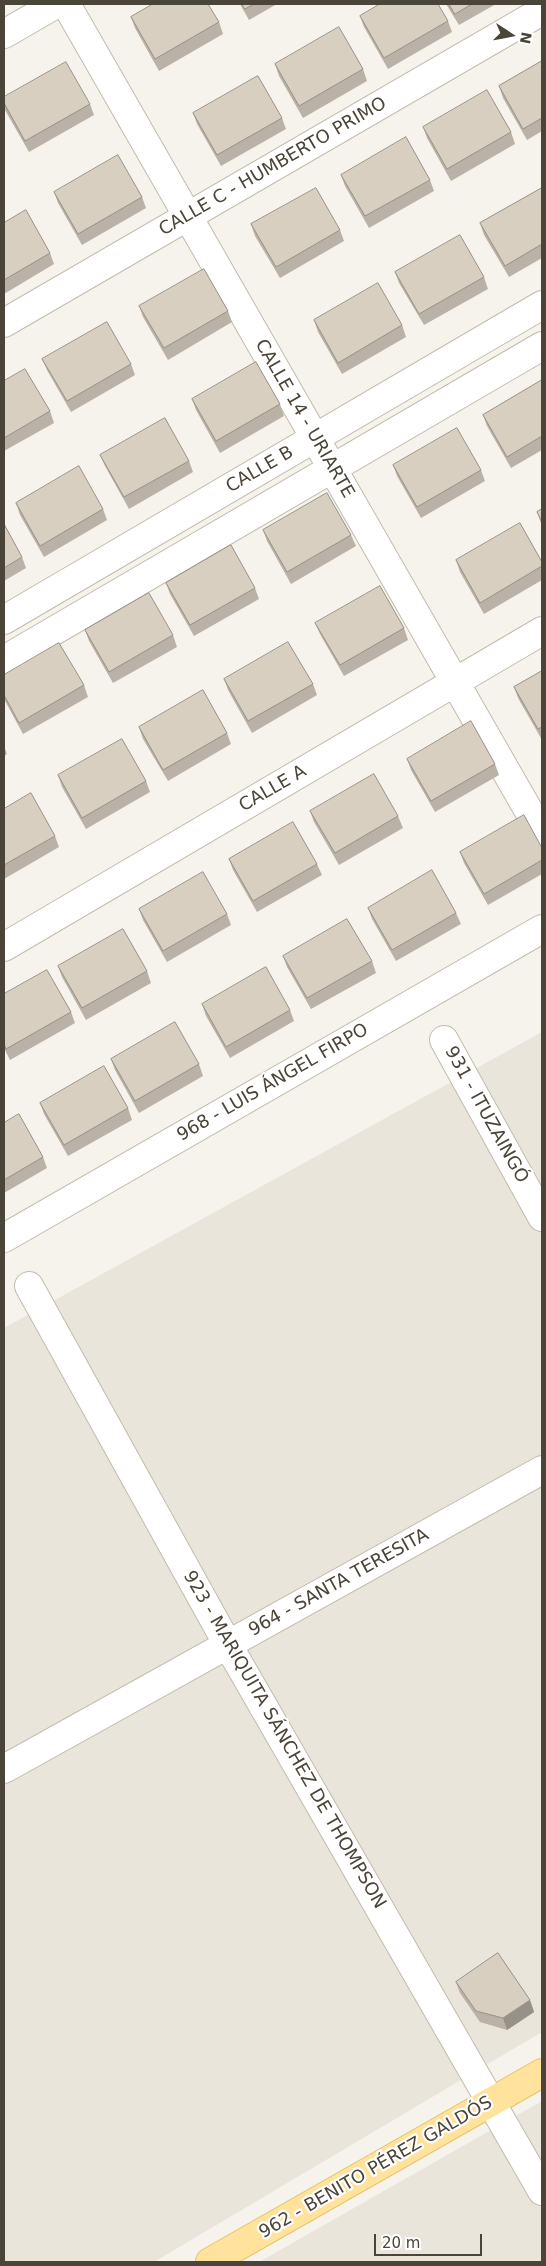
<!DOCTYPE html>
<html>
<head>
<meta charset="utf-8">
<style>
  body { margin:0 }
  #map { position:relative; width:546px; height:2266px; overflow:hidden; background:#f6f3ec; font-family:"DejaVu Sans",sans-serif }
  canvas { display:block }
  .frame { position:absolute; inset:0; border:5px solid #4b4439; pointer-events:none }
  .north { position:absolute; left:486px; top:10px; width:50px; height:50px; -webkit-text-stroke:4px #fff; paint-order:stroke; rotate:101deg; font-size:14px; font-weight:700; line-height:20px; text-align:center; color:#4b4439 }
  .north::after { content:''; display:block; margin:auto; width:18px; height:22px; background:#4b4439; clip-path:polygon(50% 0,100% 100%,50% 72%,0 100%) }
  .scale { position:absolute; left:374px; top:2234px; width:108px; height:22px; box-sizing:border-box; border:2px solid #4b4439; border-top:0; padding-left:6px; font-size:15px; line-height:18px; white-space:nowrap; color:#4b4439; -webkit-text-stroke:4px #fff; paint-order:stroke }
</style>
</head>
<body>
<div id="map">
<canvas width="546" height="2266"></canvas>
<div class="frame"></div>
<div class="north">N</div>
<div class="scale">20 m</div>
</div>
<script>
const ctx = document.querySelector('canvas').getContext('2d');
ctx.lineJoin = 'round';
function paint(path, color) {
  ctx.fillStyle = color;
  ctx.fill(path, 'evenodd');
}
function stroke(path, color, width, dash) {
  ctx.strokeStyle = color;
  ctx.lineWidth = width;
  ctx.lineCap = dash ? 'butt' : 'round';
  ctx.setLineDash(dash || []);
  ctx.stroke(path);
}
function write(font, color, halo, rows, align = 'center') {
  ctx.font = font + ' "DejaVu Sans",sans-serif';
  ctx.lineWidth = 4.5;
  ctx.setLineDash([]);
  ctx.textBaseline = 'middle';
  ctx.strokeStyle = halo;
  ctx.fillStyle = color;
  for (const [text, x, y, turn = 0] of rows) {
    ctx.save();
    ctx.translate(x, y);
    ctx.rotate((+turn || 0) * Math.PI / 180);
    ctx.textAlign = isNaN(turn) ? turn : align;
    if (halo) ctx.strokeText(text, 0, 0);
    ctx.fillText(text, 0, 0);
    ctx.restore();
  }
}
const residential = new Path2D(`
  M542 1032V2032L154 2262H4V1328Z
  M542 2101V2262H259Z`);
const minor = new Path2D(`
  M66 4 542 834
  M4 34 56 4
  M4 323 542 11
  M4 620 542 305
  M4 660 542 346
  M4 947 542 631
  M444 1040 542 1217
  M4 1238 542 929
  M29 1286 228 1645 542 2191
  M4 1769 542 1470`);
const major = new Path2D(`
  M210 2262 542 2073`);
const wall = new Path2D(`
  M240 4H277L249 20Z
  M446 4H496L459 25Z
  M360 16 448 21 452 32 388 69 364 27Z
  M131 17 219 22 223 34 159 71 135 28Z
  M542 61V131L527 140 503 98 499 86Z
  M275 64 363 69 367 81 303 118 279 76Z
  M4 97 90 104 94 115 29 152 5 110 4 105Z
  M193 113 282 118 286 129 221 166 197 124Z
  M423 127 511 132 515 144 451 181 427 138Z
  M341 175 430 180 434 191 369 228 345 186Z
  M542 188V258L509 277 484 235 480 223Z
  M54 192 142 197 146 208 82 245 58 203Z
  M4 223 50 253 54 264 4 294Z
  M251 224 340 230 344 241 280 278 255 236Z
  M395 272 484 277 488 289 424 325 399 283Z
  M139 306 228 311 232 322 168 360 143 317Z
  M314 320 402 325 406 337 342 374 318 332Z
  M42 359 131 364 135 375 71 412 47 370Z
  M542 380V450L511 468 487 426 483 415Z
  M4 381 50 411 54 423 4 451Z
  M192 399 280 404 284 416 220 453 196 410Z
  M100 455 189 461 193 472 129 509 105 466Z
  M393 465 481 470 485 481 421 518 397 476Z
  M16 503 103 509 107 520 44 557 20 515Z
  M542 509V526L537 512Z
  M4 524 22 557 26 568 4 581Z
  M263 530 351 535 356 546 291 584 267 541Z
  M456 560 542 562V580L484 614 460 572Z
  M166 583 255 588 259 599 194 636 170 594Z
  M315 623 404 628 408 640 344 676 320 634Z
  M85 630 173 635 177 647 113 683 89 641Z
  M542 671V740L518 698 514 687Z
  M4 675 84 685 88 697 23 734 4 699Z
  M224 679 313 684 317 695 252 733 228 690Z
  M139 727 227 733 231 744 168 781 143 739Z
  M4 746 7 754 4 756Z
  M407 759 495 764 499 775 435 812 411 770Z
  M58 775 146 781 150 792 86 829 62 787Z
  M4 809 55 836 59 847 4 879Z
  M310 811 398 816 403 828 339 865 314 822Z
  M542 848V874L488 905 464 863 460 852Z
  M229 859 317 864 322 875 257 912 233 870Z
  M368 908 456 913 461 924 396 961 372 919Z
  M139 909 227 914 231 925 167 962 143 920Z
  M283 956 372 961 376 973 311 1009 287 967Z
  M58 966 147 971 151 983 86 1020 62 977Z
  M4 994 71 1012 75 1023 10 1060 4 1048Z
  M202 1004 290 1010 294 1021 230 1058 206 1016Z
  M111 1059 199 1064 203 1076 139 1113 115 1070Z
  M40 1103 128 1108 132 1120 68 1156 44 1114Z
  M4 1123 43 1157 47 1168 4 1193Z
  M456 1982 530 2000 534 2012 507 2030 480 2022 460 1993Z`);
const shadedWall = new Path2D(`
  M530 2000 534 2012 507 2030 503 2018Z`);
const building = new Path2D(`
  M153 4H208L219 22 155 59 131 17Z
  M242 4H254L245 9Z
  M380 4H438L448 21 384 58 360 16Z
  M449 4H472L455 14Z
  M339 27 363 69 299 106 275 64Z
  M542 61V118L523 129 499 86Z
  M66 62 90 104 25 141 4 103V97Z
  M258 76 282 118 217 155 193 113Z
  M487 90 511 132 447 169 423 127Z
  M406 137 430 180 365 216 341 175Z
  M118 155 142 197 78 234 54 192Z
  M316 188 340 230 276 267 251 224Z
  M542 188V244L505 266 480 223Z
  M26 210 50 253 4 280V223Z
  M460 235 484 277 419 314 395 272Z
  M204 269 228 311 164 348 139 306Z
  M378 283 402 325 338 363 314 320Z
  M107 322 131 364 67 401 42 359Z
  M256 362 280 404 216 441 192 399Z
  M25 369 50 411 4 438V381Z
  M542 380V436L507 457 483 415Z
  M165 418 189 461 124 497 100 455Z
  M457 428 481 470 417 507 393 465Z
  M79 466 103 509 40 546 16 503Z
  M327 493 351 535 287 572 263 530Z
  M542 509V522L537 512Z
  M520 523 542 562V566L480 603 456 560Z
  M4 524 22 557 4 568Z
  M231 545 255 588 190 625 166 583Z
  M380 586 404 628 340 665 315 623Z
  M149 593 173 635 109 672 85 630Z
  M288 642 313 684 248 721 224 679Z
  M59 643 84 685 19 723 4 695V675Z
  M542 671V727L538 729 514 687Z
  M203 690 227 733 163 770 139 727Z
  M471 721 495 764 431 801 407 759Z
  M122 739 146 781 82 818 58 775Z
  M374 774 398 816 335 853 310 811Z
  M31 793 55 836 4 865V809Z
  M524 815 542 848V860L484 894 460 852Z
  M293 822 317 864 253 901 229 859Z
  M432 870 456 913 392 950 368 908Z
  M203 872 227 914 163 951 139 909Z
  M347 919 372 961 307 998 283 956Z
  M123 929 147 971 82 1008 58 966Z
  M266 967 290 1010 226 1047 202 1004Z
  M47 970 71 1012 6 1049 4 1044V994Z
  M175 1022 199 1064 135 1101 111 1059Z
  M104 1066 128 1108 64 1145 40 1103Z
  M19 1114 43 1157 4 1180V1123Z
  M498 1953 530 2000 503 2018 476 2011 456 1982Z`);
const streetNames = [
  ["CALLE C - HUMBERTO PRIMO",273,167,-30],
  ["CALLE 14 - URIARTE",304,419,60],
  ["CALLE B",260,470,-30],
  ["CALLE A",273,789,-30],
  ["968 - LUIS ÁNGEL FIRPO",273,1083,-30],
  ["931 - ITUZAINGÓ",486,1115,61],
  ["964 - SANTA TERESITA",339,1583,-29],
  ["923 - MARIQUITA SÁNCHEZ DE THOMPSON",284,1740,60],
  ["962 - BENITO PÉREZ GALDÓS",376,2168,-30]
];
paint(residential, '#eae5da');
stroke(minor, '#c2bbae', 30);
stroke(major, '#e6c16a', 30);
stroke(minor, '#fff', 28);
stroke(major, '#ffe39c', 28);
paint(wall, '#bab2a6');
paint(shadedWall, '#979187');
paint(building, '#d8cfc1');
stroke(building, '#979187', 1);
write('18px', '#4b4439', '#fff', streetNames);
</script>
</body>
</html>
